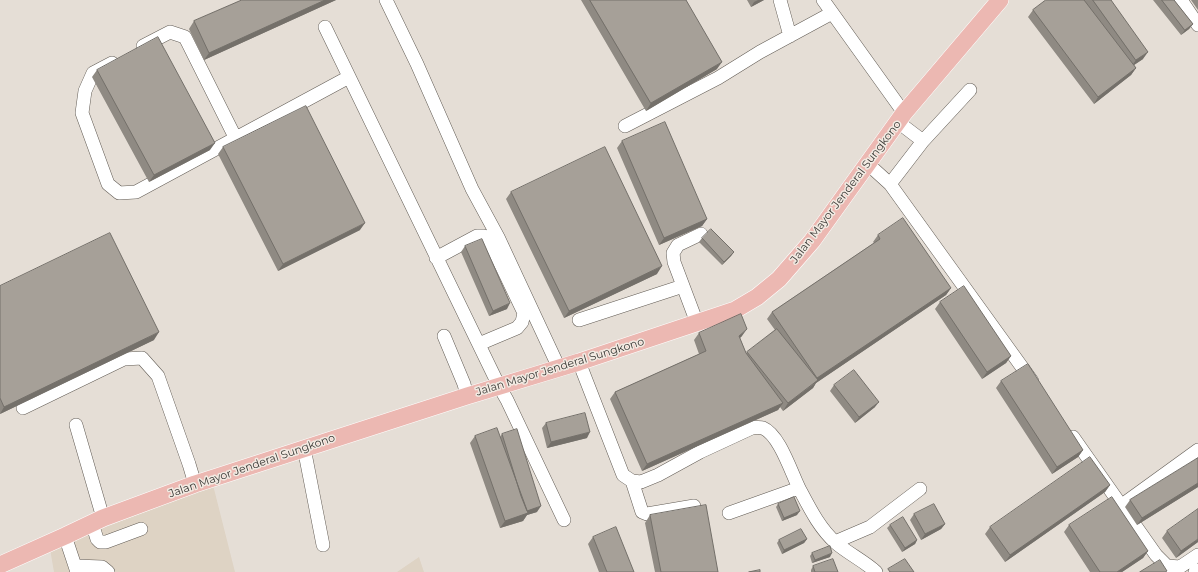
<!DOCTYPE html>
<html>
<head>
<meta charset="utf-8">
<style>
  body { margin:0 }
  canvas { display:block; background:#e5ded6 }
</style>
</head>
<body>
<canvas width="1198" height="572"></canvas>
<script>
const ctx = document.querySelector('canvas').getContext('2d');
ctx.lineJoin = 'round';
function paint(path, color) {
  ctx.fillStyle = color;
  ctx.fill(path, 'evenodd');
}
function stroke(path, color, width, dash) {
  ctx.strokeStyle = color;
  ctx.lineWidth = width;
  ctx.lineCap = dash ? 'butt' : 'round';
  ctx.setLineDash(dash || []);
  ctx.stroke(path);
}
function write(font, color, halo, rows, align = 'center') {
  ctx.font = font + ' Montserrat,sans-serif';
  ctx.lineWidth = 3;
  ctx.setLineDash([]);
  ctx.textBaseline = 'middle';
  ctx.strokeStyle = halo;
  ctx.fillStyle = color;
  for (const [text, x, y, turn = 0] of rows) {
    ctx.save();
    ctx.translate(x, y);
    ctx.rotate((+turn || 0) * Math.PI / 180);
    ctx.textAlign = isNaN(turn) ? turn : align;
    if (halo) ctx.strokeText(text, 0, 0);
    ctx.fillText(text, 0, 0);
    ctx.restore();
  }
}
const built = new Path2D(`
  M213 485 235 572H54L50 549Z
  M419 557 424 572H397Z`);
const minor = new Path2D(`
  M386 0 417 64 472 189 498 237 559 368
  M780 0 790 36
  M823 0 904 113
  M1181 0 1198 25
  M325 27 499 386 507 400 564 520
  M143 46 170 32 185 37 236 139
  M112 63 93 73 85 91 82 113 108 184 119 193 136 192 349 77
  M970 90 923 141 890 184 1032 381
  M898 122 923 141
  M625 126 718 78 760 52 832 13
  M868 164 890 184
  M436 258 477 236H484L490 242 524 313 522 322 517 328 479 344
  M579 320 683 286
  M697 323 674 262 673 253 678 245 701 234
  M444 336 464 384 467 396
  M579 362 623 475 632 481 641 482 658 475 700 452 754 427C756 428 760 427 763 428 780 435 792 475 800 490 810 509 820 529 836 543 849 554 864 561 876 572
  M23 408 124 359 142 358 158 376 189 464 195 484
  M76 425 103 518
  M1073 437 1156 555 1167 566 1180 567 1198 555
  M304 448 323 545
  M632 481 642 512 647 514 694 506
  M1122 505 1198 450
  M729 513 799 488
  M92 523 97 539 100 542H106L141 529
  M65 536 77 572
  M835 542 870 527 920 489
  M76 566 102 567 108 572
  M1195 572 1198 570`);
const major = new Path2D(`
  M0 565 65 536 103 518 195 484 467 396 579 362 735 310 757 297 779 279 812 241 904 113 1000 0`);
const wall = new Path2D(`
  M242 0H336L204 60 189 29 194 21Z
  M581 0H686L717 69 646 111Z
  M747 0H764L751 7Z
  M1046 0H1111L1143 59 1134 65 1136 68 1131 75 1094 104 1028 17 1033 10Z
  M1153 0H1174L1193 24 1189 29 1181 35Z
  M1191 0H1198V10Z
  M97 70 210 150 149 182 92 77Z
  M622 141 707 219 702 226 659 245 617 148Z
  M223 147 360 230 278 271 218 154Z
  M511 192 657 274 564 318 506 199Z
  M878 235 951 288 946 295 816 383 813 388 783 411 780 407 778 410 642 471 610 399 615 392 699 354 694 340 699 333 742 336 740 338 746 353 775 330 767 319 772 312 874 243 873 242Z
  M702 238 734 252 731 256 722 265 699 242Z
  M465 246 507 309 489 316 461 252Z
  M0 286 154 340 0 414Z
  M940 302 1011 356 1006 363 982 379 935 309Z
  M1001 381 1083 450 1078 457 1052 474 996 388Z
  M834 385 875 407 855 423 830 391Z
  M546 423 587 438 547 448 542 428Z
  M502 434 537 512 527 515 523 521 500 528 470 443 475 436 500 437Z
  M1198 458V487L1137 525 1125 507 1130 500Z
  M1110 485 1105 492 1005 562 985 534 990 527Z
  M778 504 797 515 782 521 776 507Z
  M914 514 945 524 941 529 921 540 910 520Z
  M650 515 718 572H655L645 523Z
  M890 525 917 540 915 544 902 552 887 528Z
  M1069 525 1148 551 1143 558 1122 572H1090L1064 532Z
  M1167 531 1198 542 1176 558 1162 538Z
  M593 537 634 572H599L588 544Z
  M807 539 804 543 782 554 777 543 779 540Z
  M812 553 830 557 812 563 810 556Z
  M813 566 838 572H811V570Z`);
const shadedWall = new Path2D(`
  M325 0H336L204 60 209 53Z
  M758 0H764L751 7 754 2Z
  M1193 24 1189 29 1181 35 1185 30Z
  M1148 52 1143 59 1131 67 1136 60Z
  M722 62 717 69 646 111 651 103Z
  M1136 68 1131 75 1094 104 1098 97Z
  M215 143 210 150 149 182 154 175Z
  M707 219 702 226 659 245 664 238Z
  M365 223 360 230 278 271 283 264Z
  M734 252 731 256 722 265 724 262Z
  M662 266 657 274 564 318 569 311Z
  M951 288 946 295 816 383 813 388 783 411 788 403 814 384 817 378Z
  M510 303 507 309 489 316 493 311Z
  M747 329 742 336 734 343 739 336Z
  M159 332 154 340 0 414 4 407Z
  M1011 356 1006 363 982 379 987 372Z
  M879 402 875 407 855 423 859 417Z
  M783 403 778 410 642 471 647 464Z
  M590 432 587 438 547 448 551 442Z
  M1083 450 1078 457 1052 474 1057 467Z
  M1198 483V487L1137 525 1142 518Z
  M1110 485 1105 492 1005 562 1010 555Z
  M541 506 537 512 527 515 523 521 500 528 505 521 526 511Z
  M800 511 797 515 782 521 784 518Z
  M945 524 941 529 921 540 925 534Z
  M807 539 804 543 782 554 784 550Z
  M1198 539V542L1176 558 1181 551Z
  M917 540 915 544 902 552 905 548Z
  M1148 551 1143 558 1122 572H1117Z
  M832 553 830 557 812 563 815 560Z`);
const building = new Path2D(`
  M242 0H325L209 53 194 21Z
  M590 0H686L722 62 651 103Z
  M1046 0H1084L1136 68 1098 97 1033 10Z
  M1093 0H1111L1148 52 1136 60Z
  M1162 0H1174L1193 24 1185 30Z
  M158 37 215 143 154 175 97 70Z
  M306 106 365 223 283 264 223 147Z
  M665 122 707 219 664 238 622 141Z
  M605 147 662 266 569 311 511 192Z
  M903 218 951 288 817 378 772 312 880 239 878 235Z
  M711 229 734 252 724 262 702 238Z
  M110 233 159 332 4 407 0 398V286Z
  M482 239 510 303 493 311 465 246Z
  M964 286 1011 356 987 372 940 302Z
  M741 314 747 329 739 336 746 353 783 403 647 464 615 392 706 351 699 333Z
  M777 329 818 380 788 403 747 352Z
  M1028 364 1083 450 1057 467 1001 381Z
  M854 370 879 402 859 417 834 385Z
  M585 413 590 432 551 442 546 423Z
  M497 428 528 513 505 521 475 436Z
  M517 429 541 506 527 511 521 496 502 434Z
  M1090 457 1110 485 1010 555 990 527Z
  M1198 458V483L1142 518 1130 500Z
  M794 497 800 511 784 518 778 504Z
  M1112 497 1148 551 1117 572H1100L1069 525Z
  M934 504 945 524 925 534 914 514Z
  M706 505 718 572H661L650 515Z
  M1198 509V539L1181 551 1167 531Z
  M903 517 917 540 905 548 890 525Z
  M616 527 634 572H607L593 537Z
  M801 529 807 539 784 550 779 540Z
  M830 546 832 553 815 560 812 553Z
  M833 559 838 572H815L813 566Z
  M905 559 914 572H890L888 569Z
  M1160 560 1167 571 1165 572H1140Z
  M760 570V572H749Z`);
const streetNames = [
  ["Jalan Mayor Jenderal Sungkono",846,192,-53],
  ["Jalan Mayor Jenderal Sungkono",560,367,-17],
  ["Jalan Mayor Jenderal Sungkono",252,466,-19]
];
paint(built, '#ded3c4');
stroke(minor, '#625c55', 14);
stroke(major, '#fff', 18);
stroke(minor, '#fff', 13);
stroke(major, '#ecb8b2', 17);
paint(wall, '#8f8a83');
paint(shadedWall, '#74706a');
paint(building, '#a6a098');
stroke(building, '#74706a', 1);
write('11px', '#3c3936', '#f2ebe3', streetNames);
</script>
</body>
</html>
